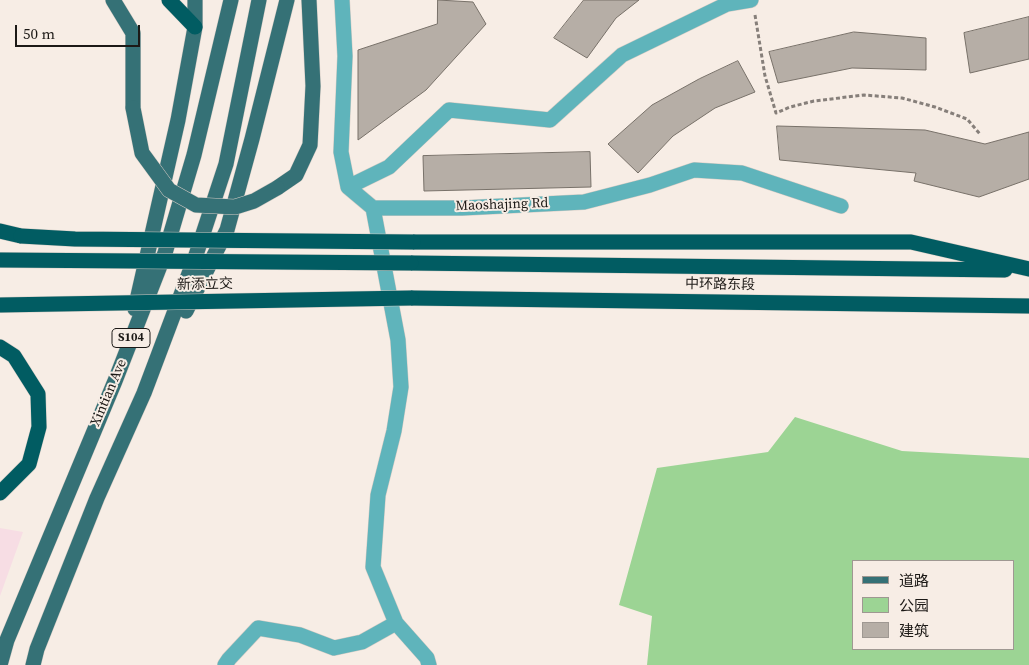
<!DOCTYPE html>
<html>
<head>
<meta charset="utf-8">
<style>
  body { margin:0 }
  #map { position:relative; width:1029px; height:665px; overflow:hidden; background:#f7ede5; font-family:"Source Serif 4","Noto Sans SC",serif }
  canvas { display:block }
  .legend { position:absolute; left:852px; top:560px; width:162px; height:90px; box-sizing:border-box; background:#f7ede5; border:1px solid #9f9892; margin:0; padding:6px 9px; list-style:none; font-size:15px; color:#1c1916 }
  .legend li { display:flex; align-items:center; gap:10px; height:25px }
  .legend b { width:25px; border:1px solid #9f9892 }
  .scale { position:absolute; left:15px; top:25px; width:125px; height:22px; box-sizing:border-box; border:2px solid #1c1916; border-top:0; padding-left:6px; font-size:15px; line-height:18px; white-space:nowrap; color:#1c1916; -webkit-text-stroke:4px #f7ede5; paint-order:stroke }
</style>
</head>
<body>
<div id="map">
<canvas width="1029" height="665"></canvas>
<ul class="legend">
<li><b style="height:6px;background:#357176"></b>道路</li>
<li><b style="height:14px;background:#9cd494"></b>公园</li>
<li><b style="height:14px;background:#b6aea6"></b>建筑</li>
</ul>
<div class="scale">50 m</div>
</div>
<script>
const ctx = document.querySelector('canvas').getContext('2d');
ctx.lineJoin = 'round';
function paint(path, color) {
  ctx.fillStyle = color;
  ctx.fill(path, 'evenodd');
}
function stroke(path, color, width, dash) {
  ctx.strokeStyle = color;
  ctx.lineWidth = width;
  ctx.lineCap = dash ? 'butt' : 'round';
  ctx.setLineDash(dash || []);
  ctx.stroke(path);
}
function write(font, color, halo, rows, align = 'center') {
  ctx.font = font + ' "Source Serif 4","Noto Sans SC",serif';
  ctx.lineWidth = 4;
  ctx.setLineDash([]);
  ctx.textBaseline = 'middle';
  ctx.strokeStyle = halo;
  ctx.fillStyle = color;
  for (const [text, x, y, turn = 0] of rows) {
    ctx.save();
    ctx.translate(x, y);
    ctx.rotate((+turn || 0) * Math.PI / 180);
    ctx.textAlign = isNaN(turn) ? turn : align;
    if (halo) ctx.strokeText(text, 0, 0);
    ctx.fillText(text, 0, 0);
    ctx.restore();
  }
}
const commercial = new Path2D(`
  M0 528 23 532 0 596Z`);
const green = new Path2D(`
  M795 417 902 451 1029 458V665H647L652 616 619 605 657 468 768 452ZM853 561H1013V649H853Z`);
const building = new Path2D(`
  M438 0 473 2 486 24 426 90 358 140V50L437 24Z
  M584 0H639L616 18 587 58 554 38Z
  M1029 17V59L970 73 964 33Z
  M854 32 926 38V70L852 68 778 83 769 52Z
  M738 61 755 92 715 108 673 136 638 173 608 144 652 105 699 79Z
  M777 126 925 130 985 144 1029 132V179L979 197 914 181 916 173 780 160Z
  M590 152 591 187 424 191 423 156Z`);
const path = new Path2D(`
  M755 15 765 76 776 113 790 107 814 101 864 95 902 98 935 107 967 119 980 134`);
const minor = new Path2D(`
  M342 0 345 56 341 152 348 187 373 208H462L584 202 650 185 694 170 742 173 841 206
  M348 187 389 167 449 110 550 120 622 55 727 4 751 0
  M373 208 398 340 401 387 394 431 378 495 373 567 396 623 427 658 429 665
  M225 665 229 659 258 628 300 635 334 648 362 642 396 623`);
const major = new Path2D(`
  M113 0 133 33V108
  M277 188 296 175 310 145 313 86 309 0
  M135 309 178 120 195 27V0
  M186 311 227 230 252 139 287 0
  M0 665 7 640 115 381 165 253 194 155 231 0
  M33 665 37 649 97 498 144 393 196 255 226 164 259 0`);
const highway = new Path2D(`
  M169 0 195 27
  M0 231 21 236
  M413 242H911L1029 269
  M411 263 1005 270
  M411 298 1029 306
  M0 347 14 356 38 394 39 427 29 464 0 493`);
const majorBridge = new Path2D(`
  M133 108 142 153 169 190 196 205 235 207 254 201 277 188`);
const highwayBridge = new Path2D(`
  M21 236 75 239 413 242
  M0 260 411 263
  M0 305 411 298`);
const shields = [
  [131,338,38]
];
const shieldNames = [
  ["S104",131,338]
];
const streetNames = [
  ["Maoshajing Rd",502,205,-2],
  ["新添立交",205,285,-1],
  ["中环路东段",720,285,1],
  ["Xintian Ave",109,393,-67]
];
paint(commercial, '#f7dde4');
paint(green, '#9cd494');
paint(building, '#b6aea6');
stroke(building, '#787169', 1);
stroke(minor, '#d4cbc4', 16);
stroke(major, '#d4cbc4', 16);
stroke(highway, '#d4cbc4', 16);
stroke(path, '#867f7a', 3, [4, 2.5]);
stroke(minor, '#5fb4bb', 15);
stroke(major, '#357176', 15);
stroke(highway, '#015c62', 15);
stroke(majorBridge, '#d4cbc4', 16, []);
stroke(highwayBridge, '#d4cbc4', 16, []);
stroke(majorBridge, '#357176', 15);
stroke(highwayBridge, '#015c62', 15);
for (const [x, y, w] of shields) {
  const box = new Path2D();
  box.roundRect(x - w / 2, y - 9.5, w, 19, 4);
  ctx.fillStyle = '#f7ede5';
  ctx.fill(box);
  stroke(box, '#1c1916', 1);
}
write('bold 12px', '#1c1916', null, shieldNames);
write('14px', '#1c1916', '#f7ede5', streetNames);
</script>
</body>
</html>
